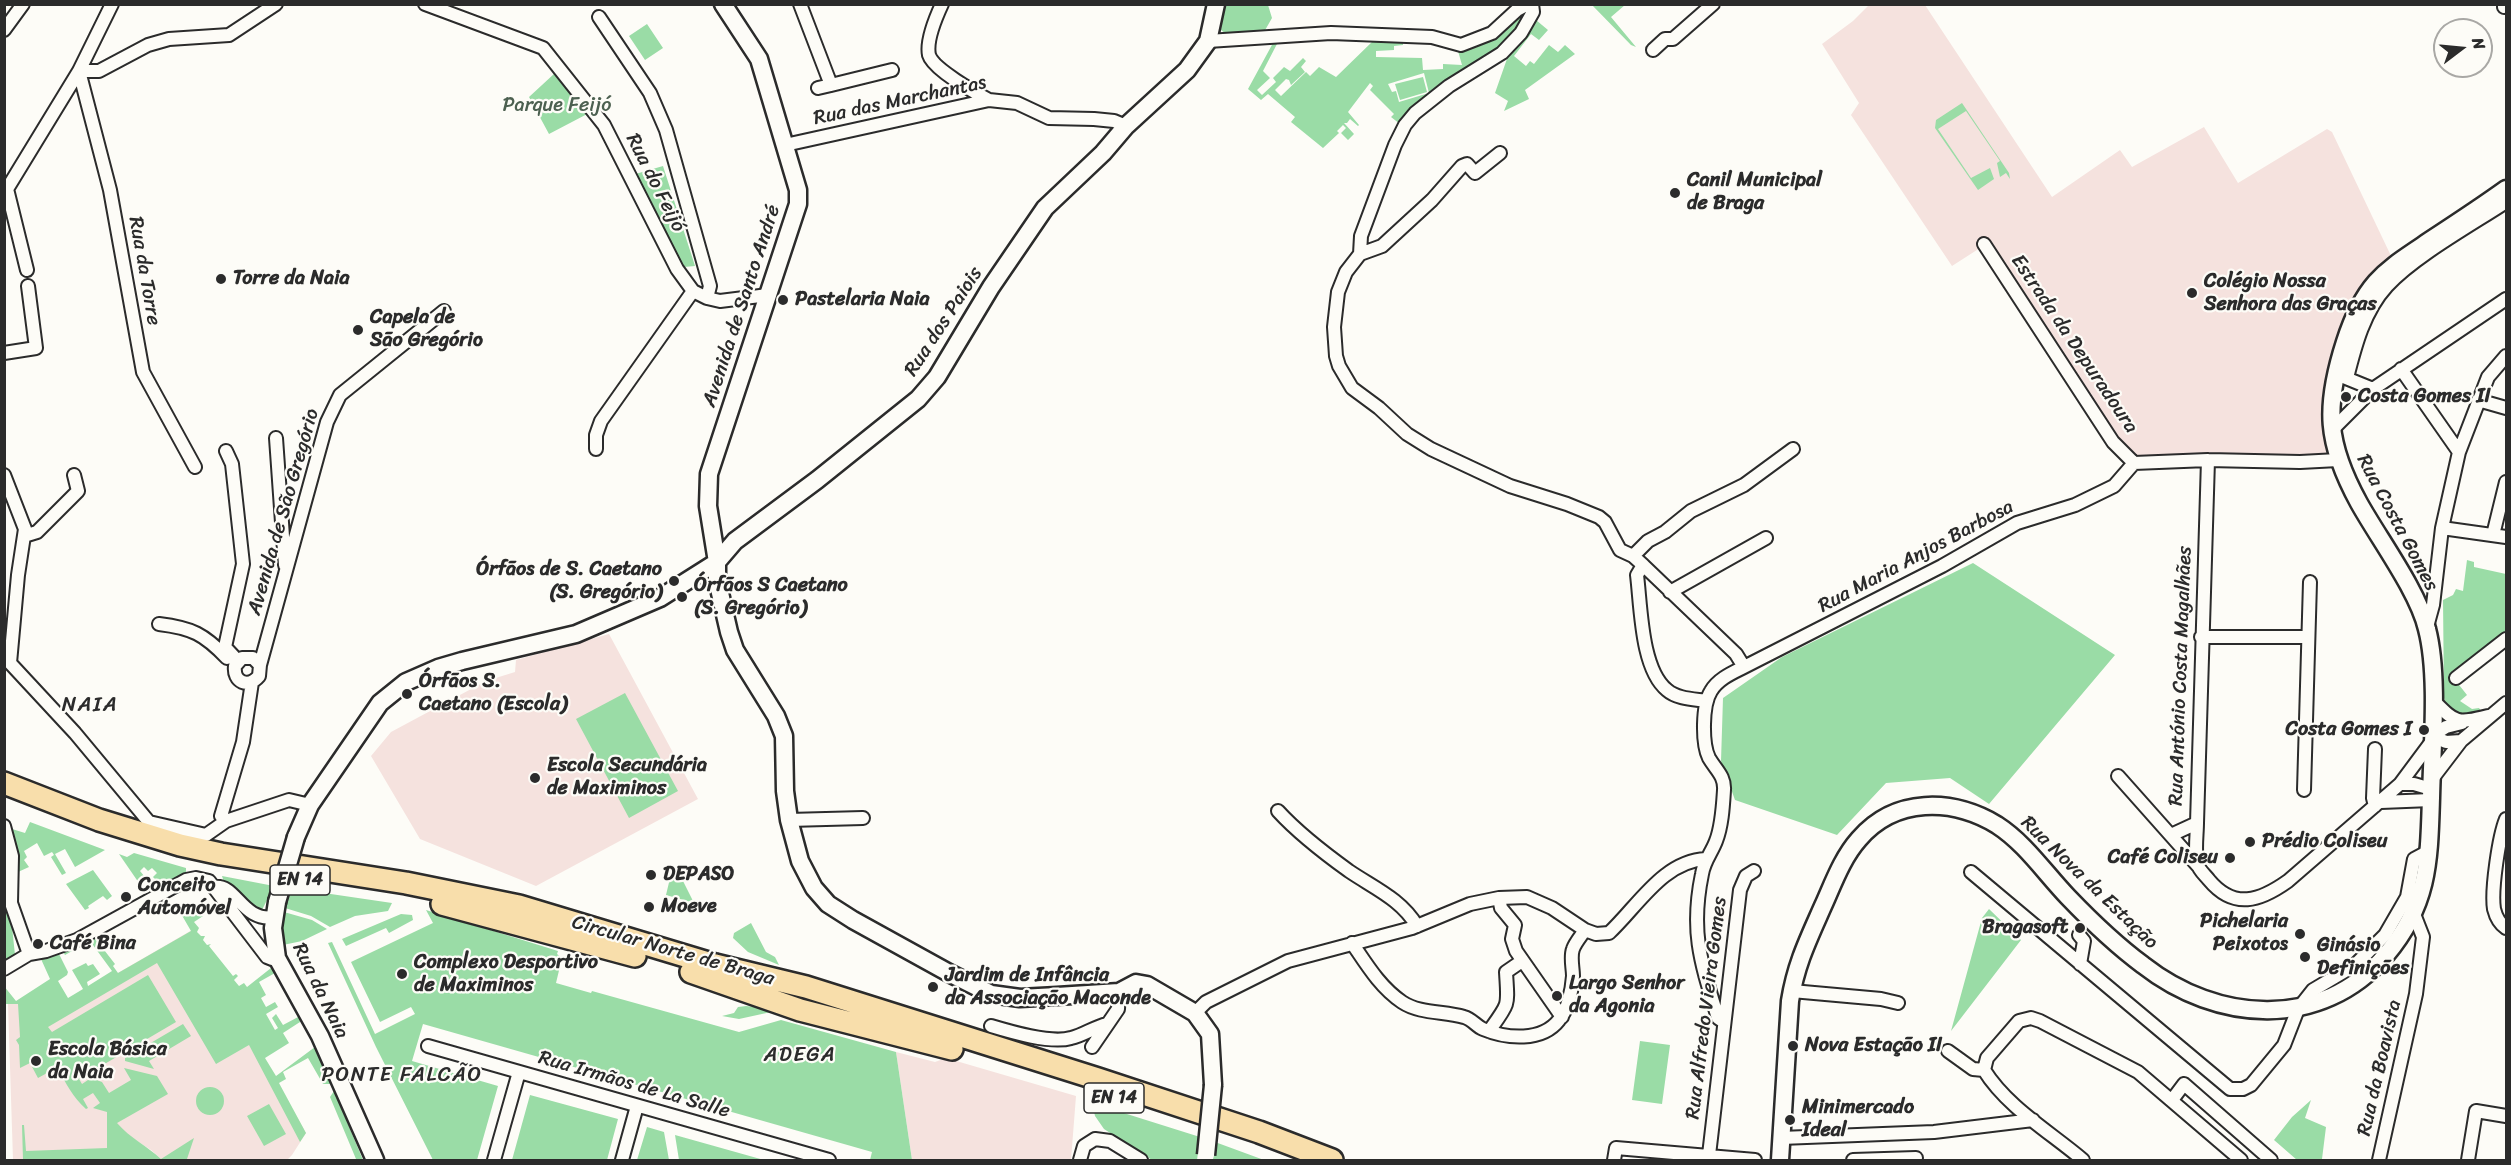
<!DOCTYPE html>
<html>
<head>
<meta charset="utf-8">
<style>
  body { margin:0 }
  #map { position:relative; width:2511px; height:1165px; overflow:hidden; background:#fdfcf7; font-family:Sriracha,sans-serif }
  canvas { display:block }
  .frame { position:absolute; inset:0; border:6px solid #2b2b2b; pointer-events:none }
  .north { position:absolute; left:2433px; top:18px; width:60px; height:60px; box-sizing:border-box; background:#fdfcf7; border:2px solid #a9a8a5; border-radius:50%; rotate:74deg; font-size:16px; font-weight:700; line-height:24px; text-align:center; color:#2b2b2b }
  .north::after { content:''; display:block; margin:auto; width:21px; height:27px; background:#2b2b2b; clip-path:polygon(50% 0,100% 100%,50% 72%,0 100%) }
</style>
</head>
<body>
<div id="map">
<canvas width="2511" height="1165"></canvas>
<div class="frame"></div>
<div class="north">N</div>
</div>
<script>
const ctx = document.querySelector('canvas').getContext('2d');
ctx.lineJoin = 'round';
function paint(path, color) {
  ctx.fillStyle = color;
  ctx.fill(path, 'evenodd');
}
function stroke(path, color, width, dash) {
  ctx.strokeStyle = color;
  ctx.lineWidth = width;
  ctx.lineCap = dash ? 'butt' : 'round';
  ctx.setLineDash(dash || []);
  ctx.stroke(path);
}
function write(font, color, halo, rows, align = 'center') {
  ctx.font = font + ' Sriracha,sans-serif';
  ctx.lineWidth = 4.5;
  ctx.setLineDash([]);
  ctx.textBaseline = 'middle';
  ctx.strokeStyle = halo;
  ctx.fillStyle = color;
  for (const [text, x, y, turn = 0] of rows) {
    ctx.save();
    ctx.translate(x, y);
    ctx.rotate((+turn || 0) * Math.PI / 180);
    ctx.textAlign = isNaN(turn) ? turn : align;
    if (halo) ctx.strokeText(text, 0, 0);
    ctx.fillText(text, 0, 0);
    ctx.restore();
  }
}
const built = new Path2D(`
  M1869 5H1925L2052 197 2120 150 2132 167 2204 127 2238 183 2327 129 2332 132 2392 258 2335 374 2338 460 2134 463 1980 248 1952 266 1851 115 1859 103 1822 44 1853 21Z
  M609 634 698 799 536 886 420 839 371 756 391 732 486 681 515 672 516 660Z
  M192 930 306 1133 292 1155 287 1160 161 1159 151 1150 126 1134 108 1160H13L8 1004 18 1003 33 1022Z
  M896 1052 935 1062 946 1058 1076 1096 1071 1160H912Z`);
const green = new Path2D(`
  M1223 5H1268L1272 18 1264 32 1226 34 1221 30Z
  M1592 5H1625L1611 17 1636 47 1631 45Z
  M1519 13 1523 17 1518 31 1510 41 1412 108 1400 124 1391 117 1394 114 1370 90 1373 86 1370 83 1348 112 1359 125 1358 126 1350 119 1347 123H1344L1354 134 1348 140 1341 133 1346 128 1343 125 1337 131 1339 133 1323 148 1291 122 1295 117 1268 94 1261 100 1248 89 1273 43 1278 42 1263 71 1270 78 1257 90 1262 95 1276 82 1273 78 1284 67 1290 71 1303 58 1306 61 1301 67 1305 72 1291 85 1289 80 1286 79 1275 90 1281 96 1306 72 1310 76 1319 67 1336 77 1374 40H1403V45L1394 46V50L1376 51V57L1422 58 1423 70 1443 69V64L1462 65 1458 51ZM1424 73 1429 93 1399 102 1396 91 1392 92 1388 84Z
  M1536 20 1548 30 1539 40 1531 34 1514 56 1526 66 1530 61 1534 64 1549 45 1558 52 1565 45 1575 54 1525 90 1529 99 1504 111 1508 101 1495 93 1508 56Z
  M647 24 663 48 645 60 629 36Z
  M555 73 591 112 549 134 529 97Z
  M1423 77 1427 92 1400 100 1395 84Z
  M1962 103 2009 173 2010 179 2006 173 2000 177 1997 163 2000 161 1966 111 1938 129 1971 178 1990 168 1994 179 1978 190 1935 128 1936 120Z
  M663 166 695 266 684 267 632 175Z
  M2467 560 2474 562V567L2506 574V631L2452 676 2467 695 2460 701 2472 709 2479 708 2481 711C2467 717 2448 715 2444 698L2443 600 2453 595 2456 589 2463 591Z
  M1973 563 2115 655 1989 804 1950 778 1886 783 1837 835 1735 800 1721 761 1723 698 1782 657Z
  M625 693 678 791 629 818 576 719Z
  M30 822 105 850 75 867 65 849 55 854 66 873 62 875 51 857 54 855 52 852 44 856 37 843 24 851 27 857 24 860 29 867 18 872 19 854 12 829 25 833Z
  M4 852 5 894 11 917 15 955 5 964Z
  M134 853 186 868V876L163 888 153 877 157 873 152 868 148 871 144 867 140 871 145 877 141 881 143 884 141 886 119 854 127 857Z
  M93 870 112 896 107 900 103 896 88 906 89 908 85 910 66 884Z
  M671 874 681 877 694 903 666 895Z
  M222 876 274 886 261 912H257L229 884 224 882Z
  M290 888 392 903 388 911 355 916 330 927 311 916 285 908Z
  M191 905 194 910 198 907 203 916 194 922 199 928 197 932 201 936H205L203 940 207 945 211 944 209 946 233 976 236 974 238 976 234 980 239 986 244 983 247 987 271 968 275 973 259 982 266 995 261 998 266 1007 275 1002 278 1007 266 1014 275 1030 278 1028 272 1018 276 1014 283 1025 300 1016V1022L283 1033 289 1043 265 1058 276 1076 315 1047 331 1084H323L308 1058 283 1072 286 1079 279 1083 306 1133 300 1142 249 1045 216 1064 157 963 48 1027 52 1032 148 975 176 1022 79 1079 82 1084 91 1078 102 1082 109 1093 131 1080 124 1068 157 1076 168 1094 117 1123C130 1138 147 1146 161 1159L194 1138 187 1159 23 1160 22 1125H24L26 1151 107 1148V1112L93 1108 100 1103 93 1093 83 1099 88 1108 86 1109C73 1097 65 1083 58 1067L38 1078 30 1063 20 1068 19 1045 16 1040 20 1037 18 1004H5L4 986 16 1001 50 979 41 959 58 952 68 972 67 975 58 981 68 998 83 989 72 970 86 963 88 966 93 964 100 974 87 982 88 986 112 971 90 941 65 955 62 950 84 939H93L94 937 115 964 113 966 118 973 191 931 180 912Z
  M1989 909 2021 940 1951 1031 1982 918Z
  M426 910 558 951 557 954 562 958 556 983 591 993 592 991 739 1032 781 1020 896 1052 912 1160H870L872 1152 423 1024 412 1061 498 1086 477 1160H433L376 1047 328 943 332 942 375 1034 415 1014 411 1007 380 1022 351 962 433 923Z
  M284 912 312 920 327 929 302 941 283 945 281 929Z
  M401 914 412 915 413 920 389 933 386 928 346 946 342 939Z
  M751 923 766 952 775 957 779 965 748 952 733 938 734 933Z
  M746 1006 764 1008 771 1012 739 1019 722 1016 734 1013 738 1007Z
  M183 1024 191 1036 149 1061 154 1069 125 1061V1058Z
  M1640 1041 1670 1045 1662 1104 1632 1100Z
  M196 1101a14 14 0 1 1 28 0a14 14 0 1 1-28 0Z
  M334 1091 363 1160 356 1159 330 1097Z
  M530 1095 618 1119 607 1160H512Z
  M2311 1100 2305 1118 2326 1127 2322 1159 2297 1160 2274 1140 2292 1117Z
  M1092 1103 1200 1137 1197 1160H1152L1104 1129 1095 1116Z
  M269 1104 286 1134 264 1146 247 1116Z
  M647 1127 664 1132 669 1160H637Z
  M675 1135 764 1160H679Z
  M1215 1142 1264 1160H1212Z`);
const street = new Path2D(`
  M425 4 543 48 604 125 677 269 693 291 707 298 720 301 768 295
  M800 4 831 85 892 70
  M942 4C936 17 926 41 929 55 933 69 976 93 989 100
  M1532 4 1533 12 1521 33 1502 53 1449 86 1415 113 1405 125 1395 145 1361 236 1360 254 1346 272 1338 292 1334 327 1336 356 1339 366 1352 388 1379 408 1407 434 1431 449 1510 486 1567 504 1599 517 1605 522 1620 550 1633 556 1643 565 1736 654 1744 667
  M2504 7 2505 4
  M599 17 650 93 666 130 710 286 707 298
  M4 30 23 4
  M1208 41 1331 33 1432 37 1461 45 1492 33 1517 10 1528 4
  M1653 50 1665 39H1673L1713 4
  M79 71 110 190 143 372 195 467
  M79 71H99L148 45 169 39 229 35 276 4
  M818 88 831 85
  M785 145 989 100 1017 103 1049 118 1094 119 1114 121 1126 126
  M1984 244 2113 442 2134 463
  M1360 254 1382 246 1432 200 1462 166 1467 164 1475 173 1500 153
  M27 270 7 189 79 71 112 4
  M4 353 36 348 28 286
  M2401 369 2459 452
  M2341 376 2373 389
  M2347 378C2355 346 2364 311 2387 286 2415 256 2471 225 2506 202
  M2478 400 2506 408
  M2331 431 2373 389 2506 299
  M276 438 285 565
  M596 449V435L601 421 693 291
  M226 451 232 464 243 564 225 647 238 661
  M2208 460 2197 823C2197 835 2194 854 2198 865 2199 870 2206 876 2209 880 2234 910 2260 901 2288 881L2400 784H2414L2431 789
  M2134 463 2208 460 2300 462 2338 460
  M4 475 25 529 18 575 10 663 75 733 149 822 206 835 226 821 289 800 310 805
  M2442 528 2506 537
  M2493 535 2506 482
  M24 536 37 532 78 491 74 475
  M1633 556 1648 541 1665 532 1691 511 1744 485 1793 449
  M1643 565 1637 575C1641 607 1641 669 1667 690 1677 699 1694 699 1707 701
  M1670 592 1766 538
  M159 624C192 628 204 634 227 658
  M2427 627 2433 605 2442 528 2459 452 2488 377 2506 356
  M2201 637H2307
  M260 665 253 658H242L235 666C233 682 248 689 259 676L260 665 327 422 340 395 444 311
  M2456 678 2506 639
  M2433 700C2456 723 2456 724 2488 716
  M2432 736 2446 727 2462 723
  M2432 736 2446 742 2461 741
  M2118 776 2198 866
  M2432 779 2461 741 2506 703
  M2400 784 2432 741
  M2304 790 2310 582
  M2381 802 2431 800
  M2375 806 2373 798 2375 749
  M1278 811C1299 834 1324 853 1349 871 1374 888 1401 899 1417 926
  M2506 819C2499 836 2491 890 2494 909 2496 917 2500 924 2506 928
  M789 820 863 818
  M226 821 221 816 243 742 252 682
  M4 826 12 856 11 903 29 954
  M2171 835 2197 823
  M1971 872 2230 1089H2243L2251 1085 2284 1045 2298 1009 2313 990 2355 965 2385 935 2407 897 2414 859 2429 851
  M214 887C236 883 242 922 274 917
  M1499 898 1501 908 1515 925 1512 939 1516 951 1562 1017
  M2079 935 2084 941 2080 964
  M1352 943C1367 965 1380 987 1402 1002 1420 1014 1444 1011 1464 1017 1472 1019 1476 1026 1483 1029 1507 1039 1542 1042 1559 1020 1568 1009 1572 990 1573 976 1573 968 1570 957 1573 949 1575 943 1581 936 1585 930
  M4 969 29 954 46 951 77 940 186 880 196 878 209 881 267 957 272 959 277 958
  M1792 991 1881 999 1898 1003
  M1195 1013 1206 1002 1288 961 1412 928 1470 904 1499 898 1527 897 1552 908 1585 930 1596 934 1609 933C1638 906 1663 861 1706 859
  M1724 1022 1718 1018C1701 963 1690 932 1702 874 1704 861 1712 852 1716 841 1722 826 1723 806 1724 790 1725 776 1716 770 1709 758 1702 744 1702 705 1711 691 1718 679 1732 673 1744 667L1942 566 2017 523 2075 505 2114 486 2134 463
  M991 1026C1011 1032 1051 1044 1071 1038 1084 1035 1094 1027 1107 1024
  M1489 1031C1510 1002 1508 1007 1506 972L1522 961
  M428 1046 829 1160
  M1092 1047 1118 1009 1119 992
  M1948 1051 1973 1069 1984 1070
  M2172 1100 2184 1084 2271 1160
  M1781 1138 1934 1132 2033 1120
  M1709 1155 1740 890 1746 876 1754 871
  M494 1160 519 1072
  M622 1160 637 1106
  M1080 1160 1084 1146 1095 1139 1110 1141 1141 1160
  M1614 1160 1616 1148 1755 1160
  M1853 1160 1916 1158
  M2083 1160C2050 1132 2007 1107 1984 1070L1987 1058 2019 1021 2031 1018 2040 1021 2138 1072 2241 1160
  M2379 1160 2416 994 2423 937 2414 914
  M2468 1160 2476 1111 2506 1116`);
const secondary = new Path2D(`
  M723 4 759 59 798 190V204L709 474 708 506 717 562V580L729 632 735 650 776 716 784 736 785 791 789 820 800 861 814 888 828 904 853 920 949 973 991 994 1020 998 1057 996 1119 992 1136 983 1147 985 1195 1013 1210 1034 1213 1085
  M296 837 310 805 380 703 406 682 438 668 462 661 576 634 660 598 717 562 735 541 817 480 918 399 937 377 991 287 1045 208 1103 153 1126 126 1187 70 1208 41 1216 4
  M277 902 273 928 277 958 320 1036 375 1160
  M1780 1160 1790 1001C1796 964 1808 940 1823 906 1833 884 1842 858 1859 839 1895 797 1952 798 1997 825 2025 843 2045 873 2068 897 2091 921 2116 945 2143 965 2217 1023 2321 1031 2386 955 2429 904 2429 861 2431 798 2432 748 2439 675 2427 629 2418 591 2379 539 2359 503 2326 443 2324 407 2345 342 2352 320 2361 299 2376 282 2391 265 2411 254 2429 241 2455 224 2481 207 2506 189`);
const highway = new Path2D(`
  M4 783 99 820 180 845 221 854 406 883 519 906 715 965 806 987 1098 1079 1259 1132 1332 1160
  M442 904 635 956
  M691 972 800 1010 952 1049`);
const secondaryBridge = new Path2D(`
  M277 902 296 837
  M1206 1155 1213 1085`);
const markers = [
  [1675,193,6,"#2b2b2b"],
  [221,279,6,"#2b2b2b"],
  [2192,293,6,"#2b2b2b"],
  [783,300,6,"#2b2b2b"],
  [358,330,6,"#2b2b2b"],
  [2346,397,6,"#2b2b2b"],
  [674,581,6,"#2b2b2b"],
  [682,597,6,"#2b2b2b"],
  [407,694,6,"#2b2b2b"],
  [2424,730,6,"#2b2b2b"],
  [535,778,6,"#2b2b2b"],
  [2250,842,6,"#2b2b2b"],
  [2230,858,6,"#2b2b2b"],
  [651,875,6,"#2b2b2b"],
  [126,897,6,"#2b2b2b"],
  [649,907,6,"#2b2b2b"],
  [2080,928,6,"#2b2b2b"],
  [2300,934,6,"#2b2b2b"],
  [38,944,6,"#2b2b2b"],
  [2305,957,6,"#2b2b2b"],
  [402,974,6,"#2b2b2b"],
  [933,987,6,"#2b2b2b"],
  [1557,996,6,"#2b2b2b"],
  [1793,1046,6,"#2b2b2b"],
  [36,1061,6,"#2b2b2b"],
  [1790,1120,6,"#2b2b2b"]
];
const shields = [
  [300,880,60],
  [1114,1098,60]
];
const shieldNames = [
  ["EN 14",300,880],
  ["EN 14",1114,1098]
];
const streetNames = [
  ["Rua das Marchantas",900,101,-12],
  ["Rua do Feijó",655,183,63],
  ["Rua da Torre",144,271,80],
  ["Avenida de Santo André",742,306,-72],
  ["Rua dos Paiois",944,322,-57],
  ["Estrada da Depuradoura",2074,344,56],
  ["Avenida de São Gregório",284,512,-74],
  ["Rua Costa Gomes",2397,523,62],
  ["Rua Maria Anjos Barbosa",1916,557,-28],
  ["Rua António Costa Magalhães",2181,676,-88],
  ["Rua Nova da Estação",2089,883,44],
  ["Circular Norte de Braga",673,951,16],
  ["Rua da Naia",320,991,64],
  ["Rua Alfredo Vieira Gomes",1707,1008,-83],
  ["Rua da Boavista",2380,1068,-77],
  ["Rua Irmãos de La Salle",634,1085,16]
];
const parkNames = [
  ["Parque Feijó",557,106]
];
const poiNames = [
  ["Canil Municipal",1687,181],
  ["de Braga",1687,204],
  ["Torre da Naia",233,279],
  ["Colégio Nossa",2204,282],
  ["Senhora das Graças",2204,305],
  ["Pastelaria Naia",795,300],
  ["Capela de",370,318],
  ["São Gregório",370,341],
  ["Costa Gomes II",2358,397],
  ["Órfãos de S. Caetano",662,570,"right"],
  ["(S. Gregório)",662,593,"right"],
  ["Órfãos S Caetano",694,586],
  ["(S. Gregório)",694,609],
  ["Órfãos S.",419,682],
  ["Caetano (Escola)",419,705],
  ["Costa Gomes I",2412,730,"right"],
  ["Escola Secundária",547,766],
  ["de Maximinos",547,789],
  ["Prédio Coliseu",2262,842],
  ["Café Coliseu",2218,858,"right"],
  ["DEPASO",663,875],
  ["Conceito",138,886],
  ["Automóvel",138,909],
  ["Moeve",661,907],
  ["Pichelaria",2288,922,"right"],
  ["Peixotos",2288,945,"right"],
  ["Bragasoft",2068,928,"right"],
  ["Café Bina",50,944],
  ["Ginásio",2317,946],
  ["Definições",2317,969],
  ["Complexo Desportivo",414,963],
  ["de Maximinos",414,986],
  ["Jardim de Infância",945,976],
  ["da Associação Maconde",945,999],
  ["Largo Senhor",1569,984],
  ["da Agonia",1569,1007],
  ["Nova Estação II",1805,1046],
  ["Escola Básica",48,1050],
  ["da Naia",48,1073],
  ["Minimercado",1802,1108],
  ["Ideal",1802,1131]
];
const neighbourhoodNames = [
  ["NAIA",90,706],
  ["ADEGA",800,1056],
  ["PONTE FALCÃO",402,1076]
];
paint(built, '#f5e2de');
paint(green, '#9adca6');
stroke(street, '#2b2b2b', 16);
stroke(secondary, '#2b2b2b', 21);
stroke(highway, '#2b2b2b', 26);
stroke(street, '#fdfcf7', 12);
stroke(secondary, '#fdfcf7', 16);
stroke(highway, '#f8deab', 21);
stroke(secondaryBridge, '#2b2b2b', 21, []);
stroke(secondaryBridge, '#fdfcf7', 16);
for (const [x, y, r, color] of markers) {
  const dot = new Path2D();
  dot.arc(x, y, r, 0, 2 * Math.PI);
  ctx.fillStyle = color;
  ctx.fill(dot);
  stroke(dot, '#fdfcf7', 2);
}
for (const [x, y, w] of shields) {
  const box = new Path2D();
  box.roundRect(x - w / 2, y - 15, w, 30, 4.5);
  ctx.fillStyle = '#fdfcf7';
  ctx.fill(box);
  stroke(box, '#2b2b2b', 1.5);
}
write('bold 18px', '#2b2b2b', null, shieldNames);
write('20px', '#2b2b2b', '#fdfcf7', streetNames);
write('20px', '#4c6050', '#fdfcf7', parkNames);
write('bold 20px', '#2b2b2b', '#fdfcf7', poiNames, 'left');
ctx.letterSpacing = '1.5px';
write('21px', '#2b2b2b', '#fdfcf7', neighbourhoodNames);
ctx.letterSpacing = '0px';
</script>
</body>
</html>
